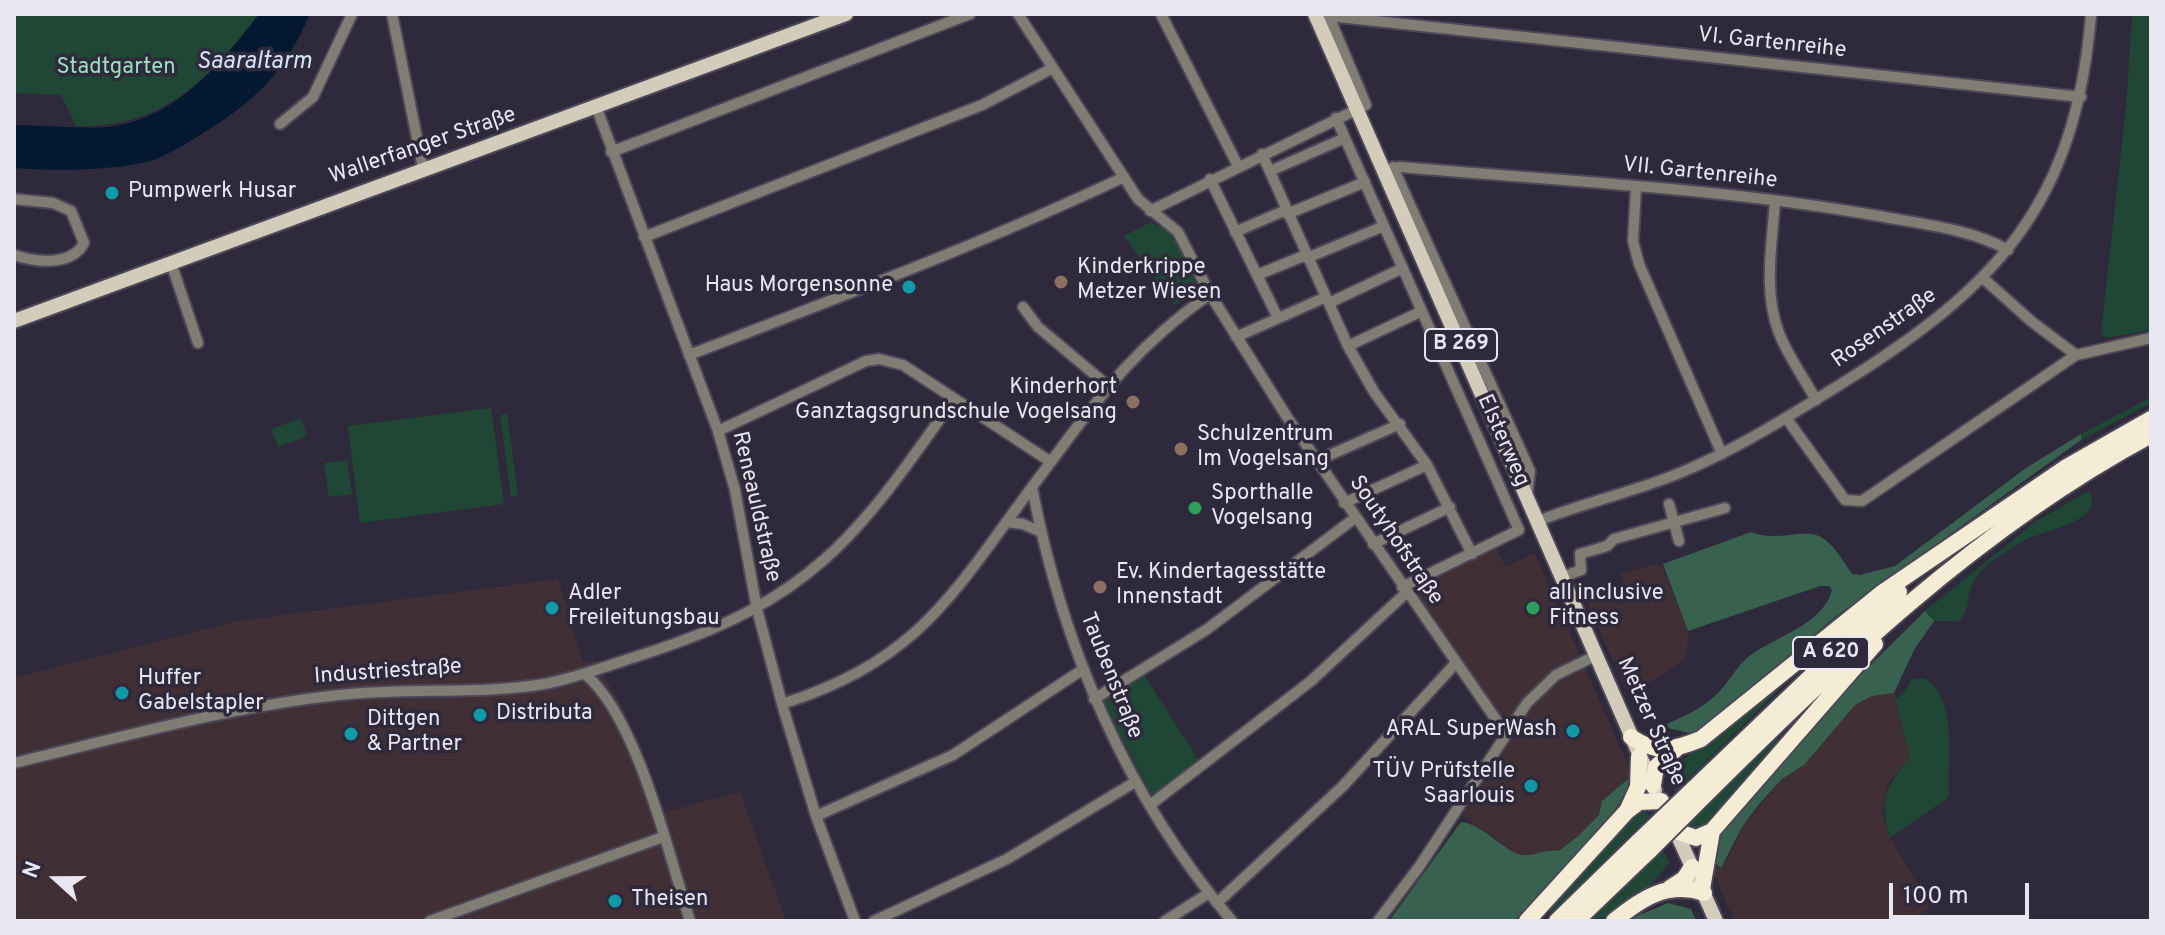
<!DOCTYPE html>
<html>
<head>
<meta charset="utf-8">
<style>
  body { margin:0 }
  #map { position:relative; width:2165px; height:935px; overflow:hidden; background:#2f2a3b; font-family:Overpass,sans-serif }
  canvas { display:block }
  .frame { position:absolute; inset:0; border:16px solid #e8e6f1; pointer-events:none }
  .north { position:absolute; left:16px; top:839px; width:80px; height:80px; -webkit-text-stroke:6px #2f2a3b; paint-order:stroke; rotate:291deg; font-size:22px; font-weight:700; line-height:32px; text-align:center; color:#e8e6f1 }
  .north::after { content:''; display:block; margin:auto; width:28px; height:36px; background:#e8e6f1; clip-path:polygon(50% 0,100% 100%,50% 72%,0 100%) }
  .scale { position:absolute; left:1889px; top:883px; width:140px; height:36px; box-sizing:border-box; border:4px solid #e8e6f1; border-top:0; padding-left:10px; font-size:24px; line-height:28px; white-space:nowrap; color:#e8e6f1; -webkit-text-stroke:6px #2f2a3b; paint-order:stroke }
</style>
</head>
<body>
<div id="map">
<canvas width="2165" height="935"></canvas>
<div class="frame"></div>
<div class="north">N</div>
<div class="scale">100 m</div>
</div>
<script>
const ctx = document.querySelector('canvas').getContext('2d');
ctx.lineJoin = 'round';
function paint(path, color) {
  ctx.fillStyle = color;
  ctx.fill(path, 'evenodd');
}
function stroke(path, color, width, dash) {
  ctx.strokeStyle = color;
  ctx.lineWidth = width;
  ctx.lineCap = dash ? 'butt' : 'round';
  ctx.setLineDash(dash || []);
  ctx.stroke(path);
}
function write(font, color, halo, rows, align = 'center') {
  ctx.font = font + ' Overpass,sans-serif';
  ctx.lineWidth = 7;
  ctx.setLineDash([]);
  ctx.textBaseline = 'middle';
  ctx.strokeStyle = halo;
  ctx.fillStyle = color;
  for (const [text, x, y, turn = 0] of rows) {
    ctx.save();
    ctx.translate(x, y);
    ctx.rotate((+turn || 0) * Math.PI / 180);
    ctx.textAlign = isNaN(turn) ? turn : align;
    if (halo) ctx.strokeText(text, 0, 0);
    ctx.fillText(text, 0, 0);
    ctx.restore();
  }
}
const commercial = new Path2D(`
  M1496 547 1505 567 1535 553 1632 775 1602 801 1599 815 1578 836 1559 851 1552 849 1528 857 1516 853 1462 816 1516 730 1495 709 1426 610 1413 585Z
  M1656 564 1662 567 1688 631 1687 656 1668 672 1632 692 1625 687 1586 600 1624 587 1621 574Z
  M558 579 583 663 594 660 623 708 665 812 740 792 786 921H14V678L237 621Z
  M1894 693 1910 756 1888 784 1882 813 1890 838 1930 906 1913 921H1734L1713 872 1728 859 1742 827 1782 779 1804 765 1855 705 1872 696Z`);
const green = new Path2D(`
  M14 14H259C209 79 164 128 76 126L61 95 14 93Z
  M2132 14H2151V330L2106 338 2101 333 2126 108Z
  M1151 222C1182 237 1184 257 1197 287L1195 293 1174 305 1124 236Z
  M2151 397V403L2081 440V434Z
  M491 408 504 504 360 523 348 426Z
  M507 414 518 495 511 496 500 415Z
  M301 418 307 436 278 447 271 429Z
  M347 460 352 494 329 497 324 463Z
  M2086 492H2091L2092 506C2079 528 2037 531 2016 545 2001 555 1977 569 1971 587 1966 600 1970 610 1959 621H1934L1925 611 2035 522Z
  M1145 676 1199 761 1152 796 1103 701Z
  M1789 677 1775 694 1676 791 1669 774C1674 763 1771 692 1789 677Z
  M1924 678C1959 699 1947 761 1949 797L1890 838C1878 799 1887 787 1910 756L1895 699 1903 694 1912 679Z
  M1778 737V741L1701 829 1692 828 1689 823Z
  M1643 811 1650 816 1553 912H1545L1637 814Z
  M1662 849 1669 862C1656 884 1612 921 1588 921Z`);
const forest = new Path2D(`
  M2081 434V440L1836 616 1706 727 1690 733 1668 728 1667 724C1686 715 1704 708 1719 692 1729 681 1736 668 1747 658 1772 637 1823 626 1832 590L1829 586H1820L1688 631 1663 564 1751 532C1777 542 1797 530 1816 535 1832 540 1843 561 1852 574L1860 575 1895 566 2026 468Z
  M1925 611 1934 621 1914 650 1894 693 1872 696 1855 705 1804 765 1782 779 1760 803 1742 827 1721 868 1716 864 1714 855 1722 828 1816 719Z
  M1628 779C1632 806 1536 898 1514 921H1389L1461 822C1481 824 1498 845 1516 853 1532 860 1544 847 1559 851L1578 836 1599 815 1602 801Z
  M1668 903 1691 909 1696 921H1625Z`);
const water = new Path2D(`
  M259 14H310C283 76 254 102 197 137 182 146 160 160 142 163 102 171 54 171 14 168V125C44 125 76 129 106 127 174 121 221 64 259 14Z`);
const minor = new Path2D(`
  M392 14 423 168
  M1018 14 1138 199 1178 232 1210 294 1287 417 1506 734
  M1161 14 1238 166
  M1317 18 1329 16 2081 97
  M597 109 718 431 735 490 757 609 782 704 816 816 855 921
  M1336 118 1519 530 1402 587
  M280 124 313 97 352 14
  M611 152 970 14
  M1262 154 1348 346 1374 392 1427 465 1472 554
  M1393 167 1530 471 1527 496
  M1383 170 1401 167C1560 181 1722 188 1879 216 1921 224 1971 229 2008 250
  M1270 171 1345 138
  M1210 179 1278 318
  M1636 187 1633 241 1639 264 1722 454
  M14 199 53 203 71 211 84 243C71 267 35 262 14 255
  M1775 201C1772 244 1763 292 1779 333 1788 356 1804 378 1816 400
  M1150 211 1366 105 1328 14
  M1287 214 1365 182
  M1235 232 1286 210
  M644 237 982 105 1053 68
  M1307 258 1384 226
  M171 263 198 343
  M1257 275 1306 255
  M1984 279 2031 321 2076 355
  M1210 294C1126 353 1092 408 1032 487 1062 646 1126 796 1232 921
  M1329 303 1403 268
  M1023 307 1038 327 1107 385
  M1236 337 1326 297
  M1348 346 1422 311
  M689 355C835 299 982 244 1124 177
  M1787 419 1845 500 1862 501 2076 355 2151 338
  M718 431 866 361 879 359 903 365 1051 462
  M1316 461 1400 424
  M1344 503 1427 465
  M1669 504 1679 541
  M1538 521C1585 502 1635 492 1682 472 1739 448 1789 416 1841 384 1997 287 2075 205 2091 15
  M1006 522 1023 524 1041 532
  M1373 544 1450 507
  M1562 577 1581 570 1580 554 1607 546 1614 539 1725 508
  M586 675C638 719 669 856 690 921
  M1094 699 1206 630 1355 518
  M782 704C919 660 952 595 1032 487
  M14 763C122 737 229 707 339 695 405 687 481 695 544 684 577 678 609 665 641 655 811 601 856 539 954 399
  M1150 805 1311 681 1406 593
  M816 816 953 755 1082 670
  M1217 903 1343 786 1455 664
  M430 921 663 837
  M874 921 1007 859 1135 782
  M1165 921 1209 893
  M1378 921 1419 867 1527 703 1556 675 1597 655`);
const major = new Path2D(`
  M1315 14 1655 790
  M14 321 846 14
  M1674 827 1716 921`);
const highway = new Path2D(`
  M1631 737C1657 755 1674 750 1701 739L1883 592 2065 468 2151 419
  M1653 785 1656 767 1676 749
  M1688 794 1899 592
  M1697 803C1837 664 1976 529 2151 435
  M1628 809 1638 787 1639 757
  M1676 831 1696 838 1712 831 1875 644
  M1670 888 1684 879 1692 867
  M1702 889 1712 831
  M1527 921 1627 811 1639 802 1661 801
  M1557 921 1639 841
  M1576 921 1649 851
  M1614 921C1642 898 1668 881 1704 893`);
const highwayBridge = new Path2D(`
  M1639 841 1688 794
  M1649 851 1697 803`);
const markers = [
  [112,193,8,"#0f9aa8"],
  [1061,282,8,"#8d6e63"],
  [909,287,8,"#0f9aa8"],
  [1133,402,8,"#8d6e63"],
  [1181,449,8,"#8d6e63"],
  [1195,508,8,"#2e9e5b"],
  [1100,587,8,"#8d6e63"],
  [552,608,8,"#0f9aa8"],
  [1533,608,8,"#2e9e5b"],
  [122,693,8,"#0f9aa8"],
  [480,715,8,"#0f9aa8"],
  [1573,731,8,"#0f9aa8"],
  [351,734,8,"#0f9aa8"],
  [1531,786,8,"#0f9aa8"],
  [615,901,8,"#0f9aa8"]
];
const shields = [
  [1461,345,72],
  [1831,653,76]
];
const shieldNames = [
  ["B 269",1461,345],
  ["A 620",1831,653]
];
const streetNames = [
  ["VI. Gartenreihe",1772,44,6],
  ["Wallerfanger Straße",423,147,-19],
  ["VII. Gartenreihe",1700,174,6],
  ["Rosenstraße",1885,329,-35],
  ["Elsterweg",1502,441,66],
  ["Reneauldstraße",755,507,77],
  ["Soutyhofstraße",1395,541,56],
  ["Industriestraße",388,673,-4],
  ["Taubenstraße",1110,676,68],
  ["Metzer Straße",1650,722,66]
];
const parkNames = [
  ["Stadtgarten",116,69]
];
const poiNames = [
  ["Pumpwerk Husar",128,193],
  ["Kinderkrippe",1077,269],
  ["Metzer Wiesen",1077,294],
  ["Haus Morgensonne",893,287,"right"],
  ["Kinderhort",1117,389,"right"],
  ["Ganztagsgrundschule Vogelsang",1117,414,"right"],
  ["Schulzentrum",1197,436],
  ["Im Vogelsang",1197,461],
  ["Sporthalle",1211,495],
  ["Vogelsang",1211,520],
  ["Ev. Kindertagesstätte",1116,574],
  ["Innenstadt",1116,599],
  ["Adler",568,595],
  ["Freileitungsbau",568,620],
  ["all inclusive",1549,595],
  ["Fitness",1549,620],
  ["Huffer",138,680],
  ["Gabelstapler",138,705],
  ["Distributa",496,715],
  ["Dittgen",367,721],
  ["& Partner",367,746],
  ["ARAL SuperWash",1557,731,"right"],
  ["TÜV Prüfstelle",1515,773,"right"],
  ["Saarlouis",1515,798,"right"],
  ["Theisen",631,901]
];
const waterNames = [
  ["Saaraltarm",254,63]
];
paint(commercial, '#412f36');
paint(green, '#204636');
paint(forest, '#38624f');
paint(water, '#051832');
stroke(minor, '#4d4858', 14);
stroke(major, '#4d4858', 18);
stroke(highway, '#4d4858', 20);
stroke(minor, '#807d74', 10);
stroke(major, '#d4ccba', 14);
stroke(highway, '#f5ecd6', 16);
stroke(highwayBridge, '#4d4858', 20, []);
stroke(highwayBridge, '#f5ecd6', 16);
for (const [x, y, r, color] of markers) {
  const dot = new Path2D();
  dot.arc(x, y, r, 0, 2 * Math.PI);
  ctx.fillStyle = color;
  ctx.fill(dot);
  stroke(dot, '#2f2a3b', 3);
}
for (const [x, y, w] of shields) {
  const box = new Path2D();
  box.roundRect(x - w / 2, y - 16, w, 32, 6);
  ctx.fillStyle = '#2f2a3b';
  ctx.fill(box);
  stroke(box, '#e8e6f1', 2);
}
write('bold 20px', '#e8e6f1', null, shieldNames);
write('22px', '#e8e6f1', '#2f2a3b', streetNames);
write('22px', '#98e1be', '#2f2a3b', parkNames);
write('22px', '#e8e6f1', '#2f2a3b', poiNames, 'left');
write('italic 24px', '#d2e3f9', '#2f2a3b', waterNames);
</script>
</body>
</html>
